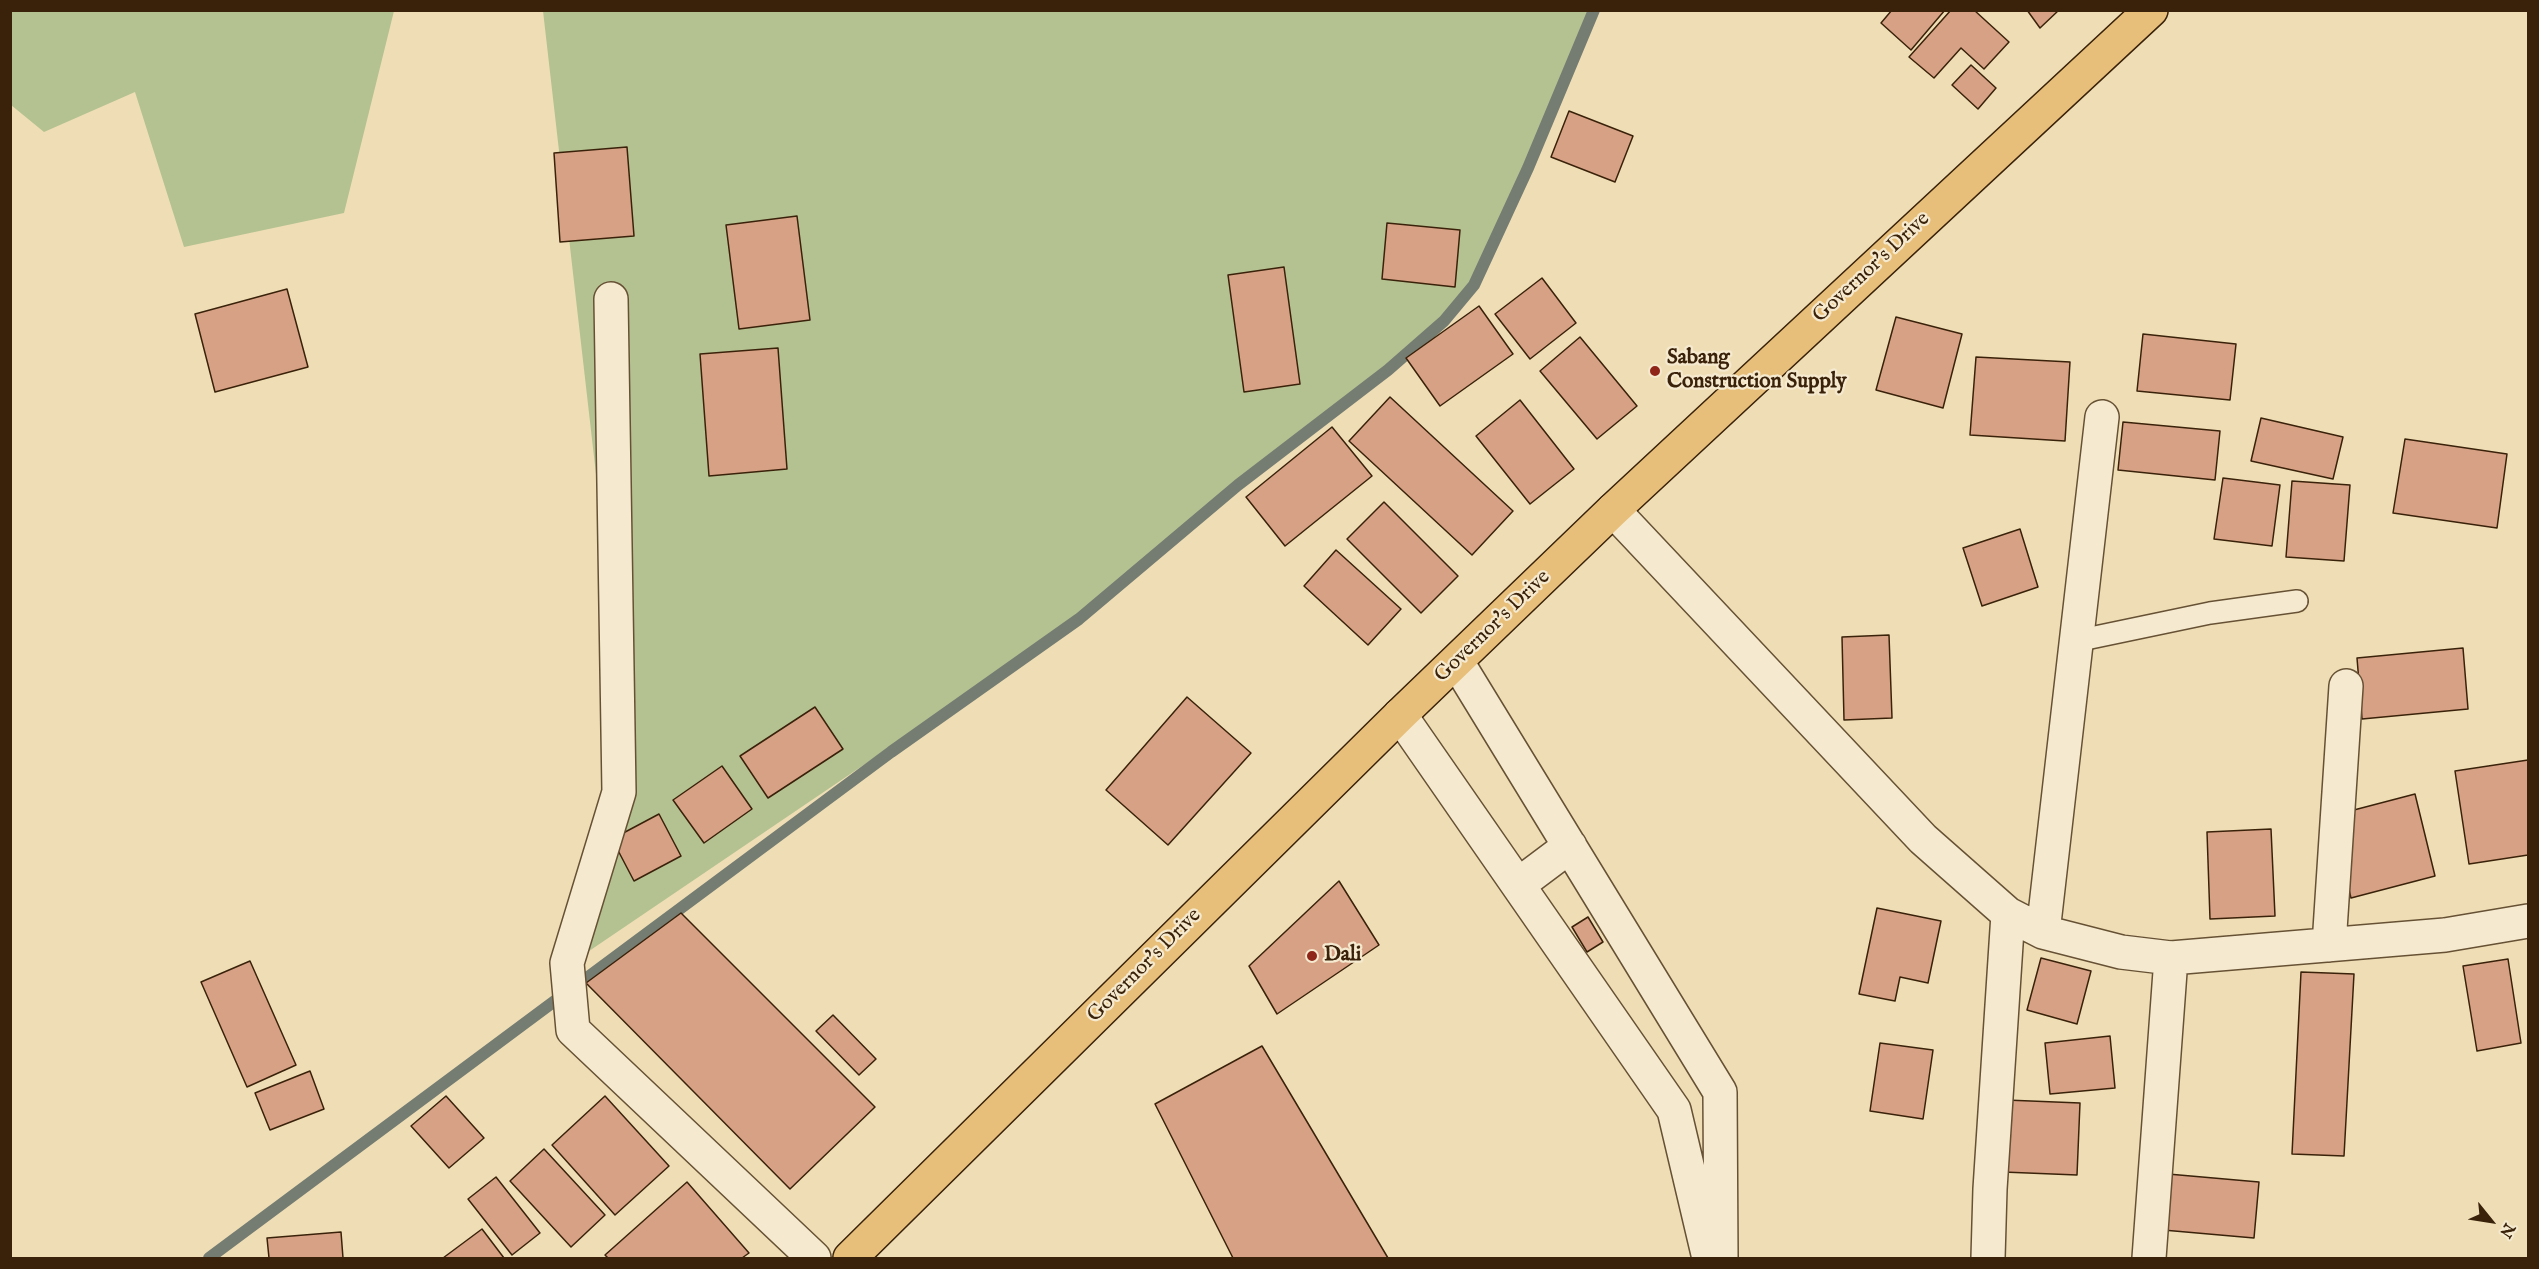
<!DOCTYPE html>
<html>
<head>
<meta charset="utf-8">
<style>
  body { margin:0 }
  #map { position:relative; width:2539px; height:1269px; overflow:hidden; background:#efdeb5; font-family:"IM FELL English",serif }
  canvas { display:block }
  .frame { position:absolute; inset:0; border:12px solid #3a220a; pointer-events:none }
  .north { position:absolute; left:2461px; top:1191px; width:60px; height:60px; -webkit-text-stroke:4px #f5eacf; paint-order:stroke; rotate:120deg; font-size:16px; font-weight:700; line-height:24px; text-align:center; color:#3a220a }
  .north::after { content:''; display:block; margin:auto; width:21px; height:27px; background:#3a220a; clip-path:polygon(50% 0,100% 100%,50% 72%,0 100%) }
</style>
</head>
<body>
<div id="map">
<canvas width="2539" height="1269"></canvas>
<div class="frame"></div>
<div class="north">N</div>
</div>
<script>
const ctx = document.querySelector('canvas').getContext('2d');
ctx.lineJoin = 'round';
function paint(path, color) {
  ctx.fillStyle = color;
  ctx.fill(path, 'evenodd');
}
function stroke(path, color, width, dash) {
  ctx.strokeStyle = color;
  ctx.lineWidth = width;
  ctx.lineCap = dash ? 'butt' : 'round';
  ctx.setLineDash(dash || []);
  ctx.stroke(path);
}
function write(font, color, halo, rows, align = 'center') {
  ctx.font = font + ' "IM FELL English",serif';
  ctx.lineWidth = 4.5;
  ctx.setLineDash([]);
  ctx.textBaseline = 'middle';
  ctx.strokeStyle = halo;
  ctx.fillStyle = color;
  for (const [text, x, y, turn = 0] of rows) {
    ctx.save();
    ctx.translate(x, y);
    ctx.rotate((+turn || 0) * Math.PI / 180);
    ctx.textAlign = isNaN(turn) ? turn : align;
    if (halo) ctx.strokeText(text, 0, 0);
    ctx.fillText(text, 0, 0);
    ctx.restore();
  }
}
const green = new Path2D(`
  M10 11H394L344 213 184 247 135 92 44 132 11 105Z
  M543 11H1593L1528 168 1474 285 1444 321 1388 370 1079 619 567 966 619 792 616 649Z`);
const stream = new Path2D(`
  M580 983 891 752 1079 619 1238 485 1388 370 1444 321 1474 285 1528 168 1594 10
  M209 1258 556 1000`);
const building = new Path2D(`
  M1892 10H1945L1911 50 1881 23Z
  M1951 10H1974L2009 42 1984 69 1961 48 1934 78 1909 57Z
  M2027 10H2059L2040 28Z
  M1971 65 1996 88 1978 109 1952 85Z
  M1569 111 1633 136 1615 182 1551 157Z
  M627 147 634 236 560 242 554 153Z
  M797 216 810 320 739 329 726 225Z
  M1387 223 1460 230 1455 287 1382 279Z
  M1284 267 1300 384 1244 392 1228 275Z
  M1542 278 1576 323 1530 359 1495 314Z
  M287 289 308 367 215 392 195 314Z
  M1479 306 1513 354 1440 406 1406 358Z
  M1896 317 1962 334 1943 408 1876 390Z
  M2143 334 2236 344 2230 400 2137 391Z
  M1580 337 1637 406 1597 439 1540 371Z
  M778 348 787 469 709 476 700 354Z
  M1976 357 2070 362 2065 441 1970 435Z
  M1390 397 1513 511 1472 555 1349 441Z
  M1520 400 1574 469 1530 504 1476 436Z
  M2261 418 2343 437 2333 479 2251 461Z
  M2123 422 2220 431 2215 480 2118 470Z
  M1332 427 1372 476 1285 546 1246 497Z
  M2405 439 2507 454 2497 528 2393 513Z
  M2223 478 2280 485 2272 546 2214 539Z
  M2292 481 2350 485 2344 561 2286 557Z
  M1384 502 1458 576 1421 613 1347 539Z
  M2020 529 2038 587 1982 606 1963 548Z
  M1336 550 1401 609 1368 645 1304 586Z
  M1889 635 1892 718 1844 720 1842 637Z
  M2463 648 2468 709 2362 719 2357 658Z
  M1187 697 1251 753 1168 845 1106 790Z
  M815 707 843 749 768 798 740 756Z
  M2528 760V855L2469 864 2455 771Z
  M722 766 752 809 704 843 673 800Z
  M2415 794 2435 876 2351 898 2331 816Z
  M659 814 681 856 634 881 612 839Z
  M2271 829 2275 916 2210 919 2207 832Z
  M1339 881 1379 945 1277 1014 1249 966Z
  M1877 908 1941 921 1928 983 1900 977 1895 1001 1859 994Z
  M681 913 875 1107 790 1189 586 983Z
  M1588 917 1603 942 1587 952 1572 927Z
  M2041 958 2091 971 2077 1024 2027 1010Z
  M2508 959 2521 1043 2477 1051 2463 966Z
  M250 961 296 1065 247 1087 201 982Z
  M2301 972 2354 974 2344 1156 2292 1154Z
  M833 1015 876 1059 859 1075 816 1031Z
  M2110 1036 2115 1088 2050 1094 2045 1043Z
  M1880 1043 1933 1050 1923 1119 1870 1111Z
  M1262 1046 1388 1258H1233L1155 1104Z
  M310 1071 324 1109 270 1130 255 1093Z
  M446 1096 484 1138 449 1168 411 1126Z
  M605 1096 669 1166 615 1215 552 1145Z
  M2006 1100 2080 1103 2077 1175 2003 1172Z
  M544 1149 605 1215 571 1247 510 1181Z
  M2168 1174 2259 1182 2254 1238 2163 1230Z
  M496 1177 540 1233 512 1255 468 1199Z
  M687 1182 749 1253 742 1258H608L605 1255Z
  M482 1229 504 1258H443Z
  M341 1232 343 1258H269L267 1238Z`);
const lane = new Path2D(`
  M2076 641 2210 613 2297 601`);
const street = new Path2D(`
  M611 299 619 792 567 963 573 1030 814 1258
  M1613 510 1923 839 2008 914 2043 932 2121 952 2171 958 2445 935 2528 921
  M1457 662 1720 1092 1721 1258
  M1400 715 1674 1110 1708 1254
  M1518 885 1570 846
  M2043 932 2102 417
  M2329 945 2346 686
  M1988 1258 1990 1189 2008 914
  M2149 1258 2171 958`);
const primary = new Path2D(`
  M850 1258 1400 715 1613 510 2151 10`);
const markers = [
  [1655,371,6,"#8f2418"],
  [1312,956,6,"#8f2418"]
];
const streetNames = [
  ["Governor's Drive",1872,268,-43],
  ["Governor's Drive",1493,627,-44],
  ["Governor's Drive",1145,966,-45]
];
const poiNames = [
  ["Sabang",1667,359],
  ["Construction Supply",1667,383],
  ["Dali",1324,956]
];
paint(green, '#b4c292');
stroke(stream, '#757d72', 12);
paint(building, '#d7a185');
stroke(building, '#3a220a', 1.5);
stroke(lane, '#675135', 24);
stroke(street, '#675135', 36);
stroke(primary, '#3a220a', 36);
stroke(lane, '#f5eacf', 21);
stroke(street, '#f5eacf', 33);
stroke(primary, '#e8bf7a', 33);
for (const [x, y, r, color] of markers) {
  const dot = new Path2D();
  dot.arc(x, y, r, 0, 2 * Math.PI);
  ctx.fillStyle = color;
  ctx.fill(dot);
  stroke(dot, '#f5eacf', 2);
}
write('21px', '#3a220a', '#f5eacf', streetNames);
write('bold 21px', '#3a220a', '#f5eacf', poiNames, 'left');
</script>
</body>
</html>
